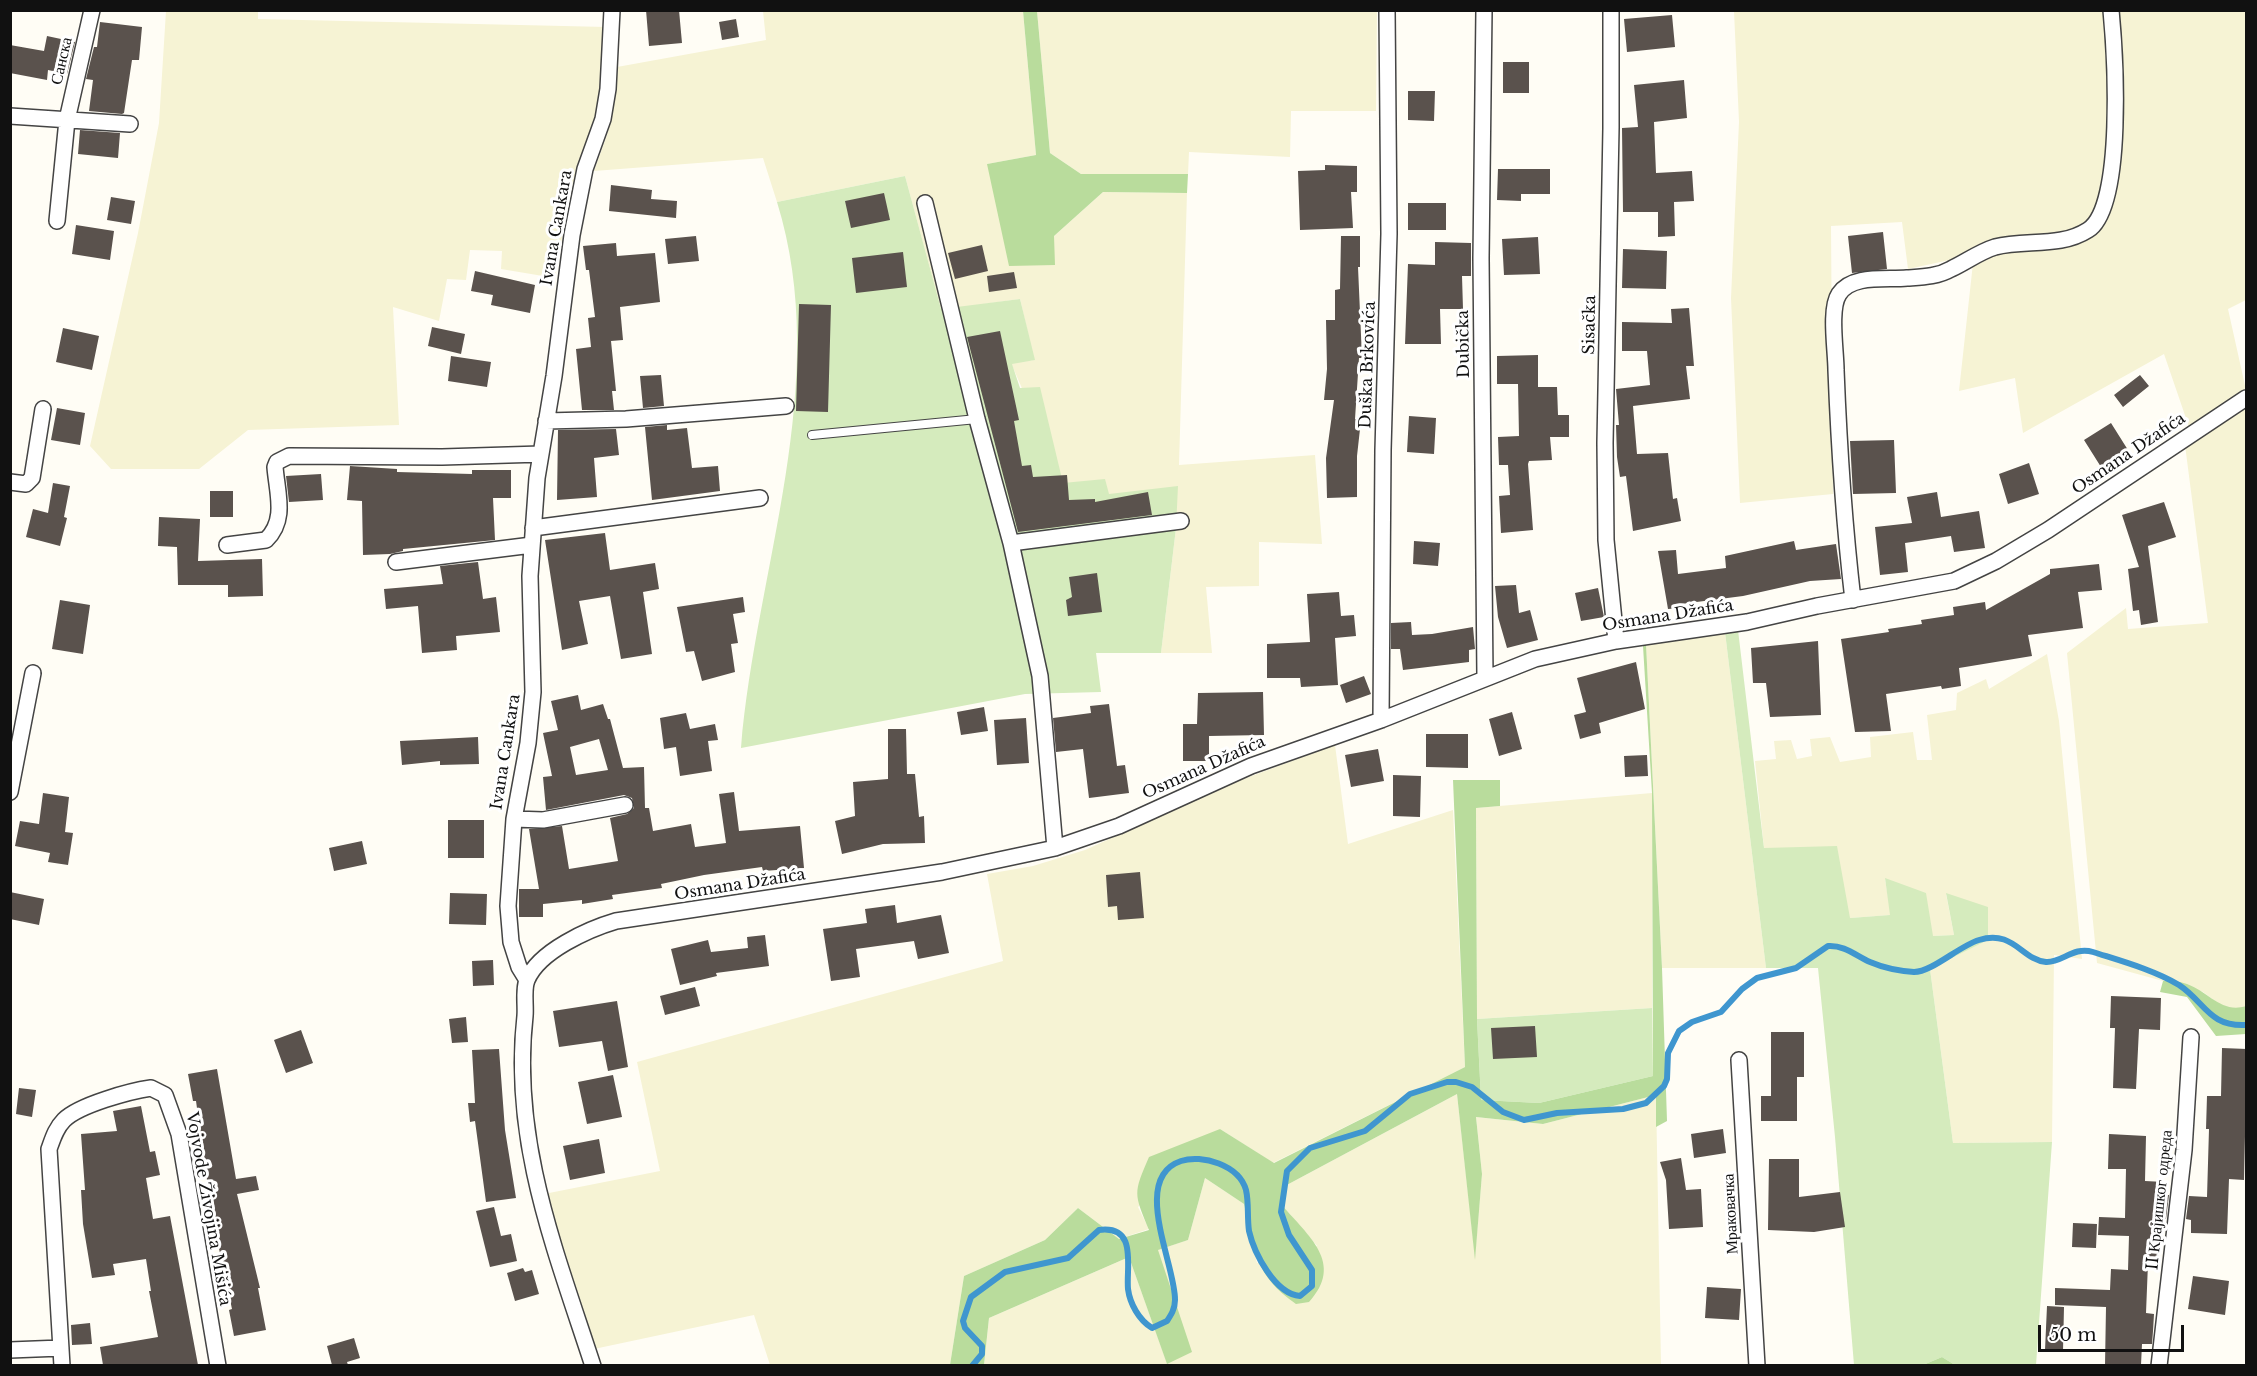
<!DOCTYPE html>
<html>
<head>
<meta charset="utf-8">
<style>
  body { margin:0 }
  #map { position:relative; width:2257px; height:1376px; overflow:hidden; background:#fffdf5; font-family:"Libre Baskerville",serif }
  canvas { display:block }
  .frame { position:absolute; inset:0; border:12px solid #111; pointer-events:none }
  .scale { position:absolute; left:2038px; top:1325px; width:146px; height:27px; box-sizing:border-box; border:3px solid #111; border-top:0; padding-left:8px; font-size:18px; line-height:21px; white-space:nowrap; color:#111; -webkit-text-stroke:4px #fff; paint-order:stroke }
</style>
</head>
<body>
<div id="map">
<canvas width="2257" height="1376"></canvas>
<div class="frame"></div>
<div class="scale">50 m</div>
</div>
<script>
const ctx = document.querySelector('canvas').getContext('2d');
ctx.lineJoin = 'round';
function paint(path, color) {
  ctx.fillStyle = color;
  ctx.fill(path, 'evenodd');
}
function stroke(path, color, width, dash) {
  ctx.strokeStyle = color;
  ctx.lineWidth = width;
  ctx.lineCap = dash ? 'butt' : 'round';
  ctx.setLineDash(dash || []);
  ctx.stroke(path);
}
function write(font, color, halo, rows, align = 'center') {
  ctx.font = font + ' "Libre Baskerville",serif';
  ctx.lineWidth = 6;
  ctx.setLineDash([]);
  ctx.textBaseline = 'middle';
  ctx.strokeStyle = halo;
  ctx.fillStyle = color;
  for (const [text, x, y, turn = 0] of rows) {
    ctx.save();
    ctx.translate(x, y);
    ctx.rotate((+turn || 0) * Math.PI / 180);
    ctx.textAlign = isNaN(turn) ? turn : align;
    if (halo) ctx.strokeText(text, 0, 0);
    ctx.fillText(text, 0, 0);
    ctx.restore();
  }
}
const farmland = new Path2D(`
  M166 11H258V19L607 27 603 97 595 130 570 191 555 278 501 269 502 251 470 250 466 280 447 279 439 321 393 307 399 425 248 430 199 469H111L90 446 138 233 159 123Z
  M763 11H1023L1036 155 987 164 1054 236 1103 192 1187 193 1179 465 1315 455 1322 544 1259 542V586L1206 587 1212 653H1161L1176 528 1109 494 1063 483 1011 363 1034 360 1020 299 941 310 905 176 777 202 763 158 594 171 607 135 617 67 766 40Z
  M1037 11H1377L1376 111H1291L1290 157 1189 152 1188 174H1081L1050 153Z
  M1734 11H2246V300L2228 309 2246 390 2189 427 2164 354 2023 433 2015 378 1959 391 1973 263 1968 256 1908 269 1902 222 1831 226 1833 494 1740 503 1731 298 1739 122Z
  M2246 406V1006L2235 1010 2223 1007 2203 992 2176 982 2163 981 2097 963 2067 653 2126 608 2128 629 2208 623 2185 445Z
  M1725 632 1766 968H1662L1646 644Z
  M2047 654 2059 721 2082 959 2054 955 2052 1142 1953 1143 1930 969 1988 940 1946 894 1954 935 1933 936 1885 879 1891 915 1850 918 1764 848 1755 761 1776 759 1774 741 1791 740 1797 759 1812 756 1810 739 1830 737 1840 762 1871 757 1870 737 1913 732 1917 760H1932L1927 715 1956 710 1957 693 1986 679 1989 689Z
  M1335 745 1348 844 1453 810 1465 1067 1273 1163 1220 1129 1138 1207 1149 1229 1119 1239 1078 1208 1045 1240 964 1276 950 1365H770L754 1315 594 1349 544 1194 660 1171 637 1062 1003 961 987 874 1033 866 1085 850 1238 781Z
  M1652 793V1008L1477 1019 1476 808Z
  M1457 1094 1475 1256 1482 1174 1476 1117 1543 1124 1656 1095 1661 1365 984 1366 989 1318 1129 1257 1167 1363 1191 1352 1157 1250 1188 1240 1205 1178 1244 1204 1257 1263 1317 1246 1282 1205 1283 1187Z`);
const green = new Path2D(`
  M905 176 941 309 1020 299 1035 360 1012 364 1020 388 1040 387 1063 483 1105 479 1109 494 1178 486 1176 528 1161 653H1096L1101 692 1025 694 741 748C756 568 833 383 777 202Z
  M1738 630 1764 848 1837 846 1850 918 1890 915 1885 878 1926 893 1933 936 1954 935 1946 893 1988 907V940L1930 969 1953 1143 2052 1142 2036 1365H1955L1942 1357 1923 1365H1854L1835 1137 1818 968H1766L1725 632Z
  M1652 1008 1653 1076 1539 1103 1481 1100 1477 1019Z`);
const forest = new Path2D(`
  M1023 11H1037L1050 153 1081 174H1188L1187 193 1103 192 1054 236 1055 265 1009 266 987 164 1036 155Z
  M1646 644 1662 968 1667 1121 1656 1127V1095L1543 1124 1476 1117 1482 1174 1475 1260 1457 1094 1283 1187 1282 1205C1308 1236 1345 1263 1309 1302L1296 1304C1254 1275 1255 1250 1244 1204L1205 1178 1188 1240 1158 1250 1192 1352 1167 1364 1129 1257 989 1318 984 1365H950L964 1276 1045 1240 1078 1208 1119 1239 1149 1230C1134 1193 1133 1194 1149 1157L1220 1129 1274 1163 1465 1067 1453 780H1500V806L1476 808 1477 1019 1481 1100 1539 1103 1653 1076 1652 793 1643 646Z
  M2163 981C2171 981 2179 981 2187 984 2209 992 2222 1014 2246 1006V1034L2216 1036 2187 997 2160 992Z
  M1942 1357 1955 1365H1923Z`);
const stream = new Path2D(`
  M972 1366 982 1354V1346L965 1328 963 1321 971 1297 1005 1272 1068 1258 1099 1230C1138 1225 1126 1266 1128 1289 1130 1304 1139 1320 1152 1328L1167 1321C1171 1315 1175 1309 1175 1300 1176 1266 1130 1178 1181 1161 1202 1154 1239 1165 1246 1190 1249 1203 1247 1217 1249 1231 1254 1253 1275 1294 1300 1296L1312 1286V1270L1289 1235 1281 1212 1287 1171 1310 1148 1365 1131 1410 1094 1447 1082H1456L1472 1087 1503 1112 1524 1120 1557 1113 1623 1109 1646 1103 1664 1086 1667 1079 1668 1053 1679 1031 1692 1022 1721 1012 1742 989 1757 978 1796 968 1828 946C1845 945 1856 956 1870 962 1884 968 1900 971 1914 972 1932 972 1959 946 1979 940 2013 929 2022 960 2046 962 2062 963 2073 946 2093 952 2121 961 2154 970 2179 985 2205 1002 2209 1027 2246 1025`);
const building = new Path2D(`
  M646 10H679L682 43 649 46Z
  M1672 15 1675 47 1627 52 1624 19Z
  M736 19 739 37 722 40 719 22Z
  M100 22 142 27 139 60H132L124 113 122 114 89 111 93 80 86 79 94 47H97Z
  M47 36 75 42 67 74 48 70 47 80 10 73V45L44 51Z
  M1503 62H1529V93H1503Z
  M1684 80 1687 118 1654 122 1656 173 1692 171 1694 201 1674 202 1675 236 1658 237V212H1623L1622 128 1638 127 1634 85Z
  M1408 91H1435L1434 121 1408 120Z
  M80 130 120 133 118 158 78 154Z
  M1325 165 1357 166V192H1351L1353 228 1300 230 1298 171 1325 170Z
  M1498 169H1550V194H1521V201L1497 200Z
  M611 185 652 190 651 199 677 201 676 218 609 211Z
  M884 193 890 220 851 228 845 201Z
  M111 197 135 201 131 224 107 220Z
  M1408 203H1446V230H1408Z
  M76 225 114 231 110 260 72 254Z
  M1883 232 1887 269 1852 273 1848 236Z
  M696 236 699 261 668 264 665 239Z
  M1341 236H1360V267H1358L1362 358H1359L1355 419 1361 420 1357 456V497L1327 498 1326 458 1334 400H1324L1327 369 1326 320H1335V290L1340 289Z
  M1538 237 1540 274 1504 275 1502 239Z
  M1435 242 1471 243V276H1462L1463 309H1440L1441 344H1405L1408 264 1435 265Z
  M616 243 617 256 655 253 660 302 620 307 623 340 611 341 616 391H612L614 410H582L576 349 591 347 588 318 595 317 589 270H586L583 246Z
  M982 245 988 271 955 279 948 253Z
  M1623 249 1667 251 1666 289 1622 288Z
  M903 252 907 287 856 293 852 258Z
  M475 271 535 285 530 313 491 305 493 295 471 291Z
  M1014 272 1017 288 989 292 987 276Z
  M799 304 831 305 828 412 796 411Z
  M1689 308 1694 366H1686L1690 399 1633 406 1637 454 1668 453 1673 499 1677 498 1681 521 1633 531 1626 476 1620 477 1617 457 1616 425H1619L1616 389 1650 385 1647 351H1622V322L1672 323 1671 309Z
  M432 327 465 334 461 354 428 346Z
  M63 328 99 336 92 370 56 362Z
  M1000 331 1019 420 1014 421 1022 466 1031 465 1033 477 1067 475 1069 500 1095 499V502L1148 492 1152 515 1018 532 967 337Z
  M1538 355V387H1557L1558 415H1569V437H1550L1552 460 1529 461 1528 464 1533 530 1501 533 1499 496 1510 495 1508 465H1499L1498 437 1519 436 1518 384H1497V356Z
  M451 356 491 362 487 387 448 381Z
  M661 375 664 406 643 408 640 376Z
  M2140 375 2149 386 2123 407 2114 395Z
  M57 408 85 413 80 445 51 440Z
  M1409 416 1436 418 1434 454 1407 452Z
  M2111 423 2128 450 2101 467 2084 440Z
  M667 425V430L687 428 692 468 718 466 720 491 652 500 645 427Z
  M616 429 619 455 594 458 597 497 557 500 558 430Z
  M1894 440 1896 493 1853 494 1850 441Z
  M2029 463 2039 494 2008 504 1999 474Z
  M350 466 397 469V472L472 474V470H511V498H493L495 540 403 549V551L390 554 363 555 362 501 347 500Z
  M321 474 323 500 289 502 286 476Z
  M53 483 70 486 64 517 67 518 60 546 26 537 33 509 48 513Z
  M210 491H233V517H210Z
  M1937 492 1941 517 1979 511 1985 548 1954 552 1951 536 1905 543 1908 572 1880 575 1875 527 1912 523 1907 497Z
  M2164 502 2176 537 2148 546 2158 622 2141 625 2139 610 2133 611 2128 569 2139 567 2122 515Z
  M159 517 200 519 198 561 262 559 263 596 228 597V585H178L177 547 158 546Z
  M605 533 610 570 655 563 659 589 643 592 652 654 621 659 610 596 579 601 588 644 562 650 545 540Z
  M1414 541 1440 543 1438 566 1413 564Z
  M1794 541 1796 550 1836 544 1841 579 1810 581 1743 596 1681 604V608L1668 609 1658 551 1676 550 1678 574 1726 568 1725 556Z
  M478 562 483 599 496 597 500 632 456 636 457 650 422 653 418 606 386 609 384 589 443 584 440 566Z
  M2099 564 2102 590 2078 592 2083 628 2028 635 2032 656 1959 668 1961 686 1942 689 1941 686 1886 694 1891 731 1855 732 1841 639 1889 632 1888 629 1922 624 1921 620 1954 615 1953 607 1985 602 1986 610 2050 574V569Z
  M1097 573 1102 612 1068 616 1066 600 1072 597 1069 577Z
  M1516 585 1519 613 1530 610 1538 640 1507 648 1498 617 1495 586Z
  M1598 588 1604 617 1581 621 1575 593Z
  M1339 592 1341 616 1354 615 1356 636 1335 638 1338 685 1301 687 1300 678H1267V644L1310 642 1307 594Z
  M743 597 745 612 733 614 738 643 731 644 735 672 702 681 694 651 686 652 677 607Z
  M60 600 90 605 83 654 52 649Z
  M1411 622 1412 635 1432 634 1473 627 1475 649 1469 650V662L1403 670 1400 649H1391V623Z
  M1818 641 1821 715 1770 717 1766 683H1753L1751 648Z
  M1636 662 1645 709 1599 723 1601 733 1580 739 1574 715 1586 712 1577 678Z
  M1364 676 1371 694 1346 703 1340 685Z
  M1263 692 1264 735 1209 736V761H1183V724H1197L1198 693Z
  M578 695 581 710 603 704 608 719H610L623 768 644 767 645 808H649L653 831 691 824 695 847 726 843 719 794 734 792 739 831 800 826 804 868 763 871 762 867 704 875 661 884 662 888 612 895 613 899 582 904V900L543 904V917H519V889H539L529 829 562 826 569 869 618 861 610 818 627 814 634 808 632 798 624 795 546 810 543 777 552 776 543 733 558 730 551 701ZM599 739 608 770 576 775 570 747Z
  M1109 704 1117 766 1125 765 1129 793 1089 798 1083 749 1056 752 1053 718 1091 713 1090 706Z
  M984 707 988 731 961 735 957 712Z
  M1512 712 1522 749 1499 756 1489 719Z
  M686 713 690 729 715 724 718 740 708 741 712 771 680 776 676 747 664 749 660 718Z
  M1026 718 1029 763 997 765 994 720Z
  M888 729H906L907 774H915L919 817 924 816 925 843 883 844 842 854 835 821 855 816 853 782 888 779Z
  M1426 734H1468V768L1426 767Z
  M478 737 479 764 440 765V761L402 765 400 741Z
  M1378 749 1384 781 1351 787 1345 755Z
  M1647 755 1648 776 1625 777 1624 756Z
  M1393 775 1421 776 1420 817 1393 816Z
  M43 793 69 797 65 832 73 833 68 865 48 862 50 853 15 846 20 821 39 824Z
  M448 820H484V858H448Z
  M362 841 367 864 334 871 329 848Z
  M1140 872 1144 918 1118 920 1117 906 1108 907 1106 875Z
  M10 892 44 899 39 925 10 919Z
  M450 893 487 894 486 925 449 924Z
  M895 905 897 923 941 915 949 953 918 959 914 941 856 949 860 977 831 981 823 929 867 923 865 909Z
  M765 935 769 966 716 973 717 976 680 985 671 949 708 940 711 952 748 948 747 937Z
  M493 960 494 985 473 986 472 961Z
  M695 987 700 1006 665 1015 660 996Z
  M2111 996 2161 998 2160 1030 2139 1029 2136 1089 2113 1088 2115 1028H2110Z
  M617 1001 628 1067 608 1071 602 1041 559 1047 553 1011Z
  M466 1017 468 1042 452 1043 449 1019Z
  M1535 1026 1537 1057 1493 1059 1491 1028Z
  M301 1030 313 1063 286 1073 274 1040Z
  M1771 1032H1804V1077H1797V1121H1761V1096H1771Z
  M2222 1048 2247 1049 2244 1180 2229 1179 2227 1234 2191 1233V1220L2186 1219 2189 1196 2207 1197 2209 1129H2206L2207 1096H2221Z
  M499 1049 505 1130 516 1198 486 1202 475 1121 470 1122 468 1103H475L472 1050Z
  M217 1069 236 1179 256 1176 259 1190 237 1194 260 1288H258L266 1330 234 1336 229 1310 232 1309 212 1216 196 1101H193L188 1074Z
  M613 1075 622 1117 587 1124 578 1082Z
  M19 1088 36 1090 32 1117 16 1114Z
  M141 1106 150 1152 155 1151 160 1175 146 1178 153 1219 170 1216 198 1365H103L100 1347 158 1337 149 1291H151L146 1259 113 1264 115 1275 92 1278 83 1224 81 1190H85L81 1134 117 1131 113 1111Z
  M1723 1129 1726 1153 1694 1158 1691 1134Z
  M2109 1134 2146 1136 2145 1181 2164 1182V1195H2169L2166 1219 2160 1218 2158 1263H2148L2146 1313 2154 1314 2153 1331 2152 1344H2142L2141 1365H2105L2106 1307 2055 1305V1288L2110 1290 2111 1269 2128 1270 2129 1236 2098 1235 2099 1217 2125 1218 2126 1169H2108Z
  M599 1139 605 1173 570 1180 563 1146Z
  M1681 1158 1686 1190 1701 1189 1703 1227 1669 1229 1666 1180 1660 1162Z
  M1769 1159H1799V1197L1840 1192 1845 1227 1814 1232 1768 1230Z
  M494 1207 501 1236 511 1234 517 1261 490 1267 476 1211Z
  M2073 1223 2097 1224 2096 1248 2072 1247Z
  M523 1268 525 1272 532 1270 539 1294 515 1301 507 1273Z
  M2193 1276 2229 1281 2225 1315 2188 1309Z
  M1707 1287 1741 1289 1739 1320 1705 1318Z
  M2047 1306 2064 1307 2063 1351 2045 1350Z
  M90 1323 92 1344 72 1345 71 1325Z
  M354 1338 360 1358 347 1362 348 1365H332L327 1346Z`);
const lane = new Path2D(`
  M812 435 977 419`);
const street = new Path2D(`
  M1484 10 1481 258 1485 677
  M1611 10V128L1605 443 1606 540 1616 641
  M10 116 130 124
  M925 203 977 419 1011 543 1040 676 1055 848
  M57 221 67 120 92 10
  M546 421 626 419 786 406
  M10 482 26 484 32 478 43 409
  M533 528 760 498
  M1011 543 1181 521
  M227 545 266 540C287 520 277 493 275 467L277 462 289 456 442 457 541 454
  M396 562 532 545
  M1853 600C1844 523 1839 447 1836 370 1836 351 1829 309 1839 294 1852 274 1886 280 1907 278 1922 277 1937 277 1951 269 1966 262 1979 252 1995 247 2026 239 2060 248 2088 230 2125 207 2115 52 2111 10
  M1381 720 1383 450 1389 234 1387 10
  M10 792 33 673
  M514 819 543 820 625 805
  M527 980 519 967 511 942 508 906 514 819 528 743 533 692 530 576 537 478 554 376 572 235 585 169 603 119 608 89 612 10
  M1739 1060 1757 1366
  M10 1350 61 1348
  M62 1366 49 1149C53 1138 56 1128 64 1120 79 1105 130 1091 151 1088L165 1095 179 1134 218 1366
  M593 1366C555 1249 511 1141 525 1016 526 1006 523 989 527 980 539 951 589 929 616 921L942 872 1055 848 1119 826 1251 766 1381 720 1535 659 1616 641 1747 622 1817 606 1954 581 1996 561 2048 530 2246 398
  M2159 1366 2184 1150 2191 1037`);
const streetNames = [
  ["Санска",62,61,-77],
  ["Ivana Cankara",557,228,-80],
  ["Sisačka",1590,325,-89],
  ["Dubička",1464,344,-91],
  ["Duška Brkovića",1368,365,-88],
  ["Osmana Džafića",2129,454,-34],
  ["Osmana Džafića",1668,616,-9],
  ["Ivana Cankara",506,752,-81],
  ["Osmana Džafića",1204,768,-24],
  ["Osmana Džafića",740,885,-9],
  ["II Крајишког одреда",2160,1200,-84],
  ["Vojvode Živojina Mišića",208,1209,80],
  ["Мраковачка",1731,1214,-93]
];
paint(farmland, '#f6f3d4');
paint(green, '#d5ebbd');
paint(forest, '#b9dc9c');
stroke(stream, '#3f96cf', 6);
paint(building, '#5a524d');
stroke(lane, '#444', 10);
stroke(street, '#444', 18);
stroke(lane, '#fff', 8);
stroke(street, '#fff', 15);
write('16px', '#111', '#fff', streetNames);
</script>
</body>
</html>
